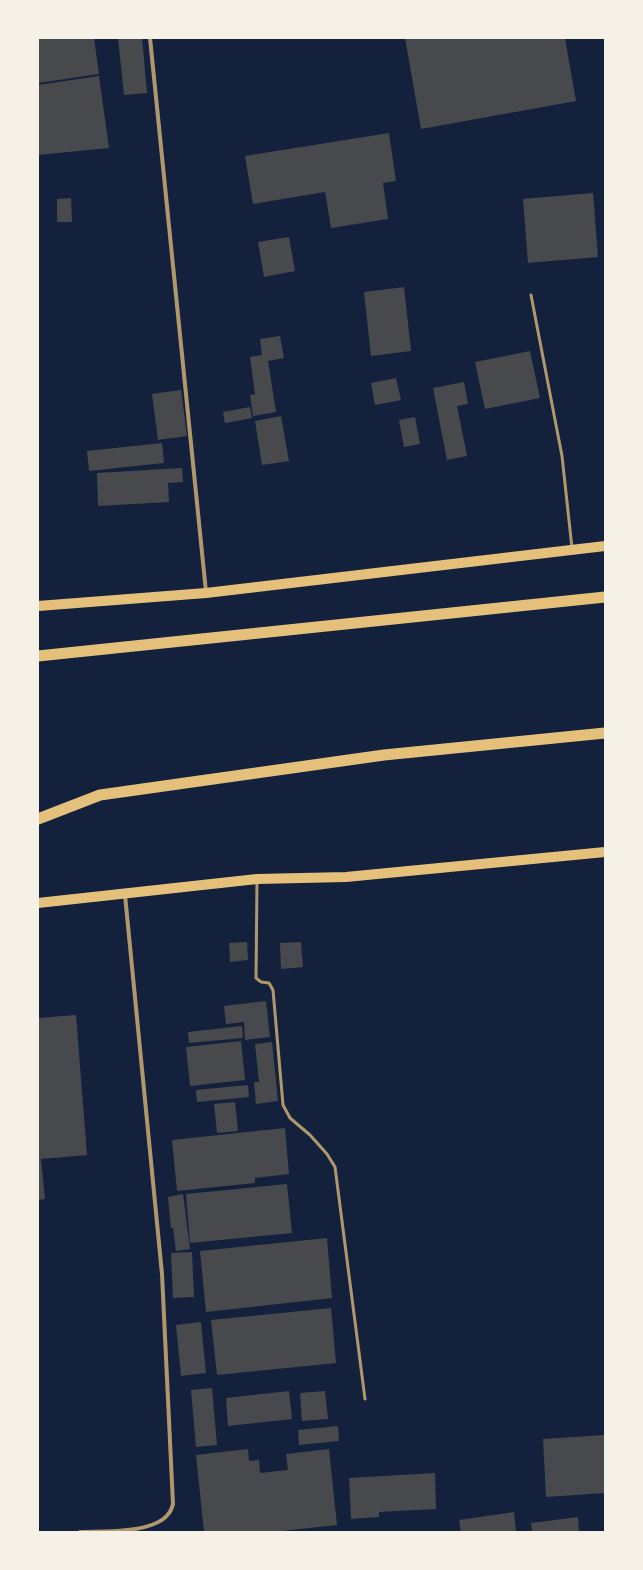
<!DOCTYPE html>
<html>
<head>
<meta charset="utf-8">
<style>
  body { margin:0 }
  #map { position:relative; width:643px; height:1570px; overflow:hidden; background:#14213d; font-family:Rubik,sans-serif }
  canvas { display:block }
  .frame { position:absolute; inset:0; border:39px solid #f6f1e7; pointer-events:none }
</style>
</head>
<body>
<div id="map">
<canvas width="643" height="1570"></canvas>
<div class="frame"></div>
</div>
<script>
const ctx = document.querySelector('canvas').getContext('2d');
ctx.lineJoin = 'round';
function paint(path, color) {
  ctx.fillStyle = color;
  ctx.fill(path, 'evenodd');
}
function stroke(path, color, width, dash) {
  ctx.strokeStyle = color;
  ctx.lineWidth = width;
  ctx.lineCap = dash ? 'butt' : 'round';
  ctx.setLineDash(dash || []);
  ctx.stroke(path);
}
const building = new Path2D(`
  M38 38H94L99 74 38 83Z
  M118 38H142L147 93 124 95Z
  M405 38H565L576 101 421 129Z
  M99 76 109 148 38 155V85Z
  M389 133 396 181 383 183 388 219 331 228 325 192 253 204 245 156Z
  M593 193 598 257 528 263 523 199Z
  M71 198 72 222H57V199Z
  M289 237 295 271 264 277 258 242Z
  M404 287 411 351 371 356 364 292Z
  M280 336 284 358 268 361 276 412 253 416 250 395 255 394 250 357 262 355 260 339Z
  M530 351 540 398 485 409 475 362Z
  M396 378 401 400 375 405 371 383Z
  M464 382 468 404 457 406 467 456 447 460 433 388Z
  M181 390 187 436 158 440 152 394Z
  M250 407 252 418 225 423 223 412Z
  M281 416 289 461 262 465 255 421Z
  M415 417 420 444 404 447 399 420Z
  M162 443 164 463 89 471 87 451Z
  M182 468 183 482 168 483 169 502 98 506 97 473Z
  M247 942 248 960 230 962 229 943Z
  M301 942 303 967 281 969 280 943Z
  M266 1001 270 1037 245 1040 244 1022 226 1024 224 1006Z
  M76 1015 87 1155 41 1159 45 1199 38 1200V1018Z
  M242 1026 243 1038 189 1043 188 1032Z
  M241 1041 245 1080 190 1086 186 1047Z
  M272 1042 278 1101 256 1104 254 1082H259L255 1044Z
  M248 1085 249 1097 197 1102 196 1090Z
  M235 1102 238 1131 217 1133 214 1104Z
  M285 1128 289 1174 255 1178V1183L177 1191 172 1140Z
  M287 1184 292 1233 190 1243 186 1194Z
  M183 1194 190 1249 176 1251 173 1228H171L168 1197Z
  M327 1238 332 1298 206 1312 200 1251Z
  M192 1252 194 1297 173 1298 171 1253Z
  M331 1308 336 1363 217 1375 211 1320Z
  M201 1322 206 1373 181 1376 176 1325Z
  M212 1388 217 1445 196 1447 191 1390Z
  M289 1391 292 1419 228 1426 226 1398Z
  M325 1391 328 1419 302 1421 300 1393Z
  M338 1426 339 1441 299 1445 298 1430Z
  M605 1435V1493L546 1497 543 1439Z
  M248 1449 249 1461 259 1460 260 1473 288 1470 286 1454 329 1449 337 1525 273 1532H204L196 1455Z
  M435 1473 436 1509 379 1512V1517L351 1519 349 1478Z
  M514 1512 516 1532H461L459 1520Z
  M578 1517 579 1532H532L531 1523Z`);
const service = new Path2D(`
  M531 295 562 456 572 548
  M257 881 256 978 261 982 269 983 273 990 283 1105 290 1118 310 1135 327 1154 335 1167 365 1399`);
const minor = new Path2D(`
  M150 38 206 592
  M80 1532C103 1531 155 1534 169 1513 171 1511 172 1507 173 1504L162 1274 125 895`);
const primary = new Path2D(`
  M38 606 206 593 605 546
  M38 903 257 879 346 877 605 852`);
const trunk = new Path2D(`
  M38 656 605 597
  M38 819 100 795 384 755 605 733`);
paint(building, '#48494c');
stroke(service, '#b1986c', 3);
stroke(minor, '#b1986c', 4);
stroke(primary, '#e5c07b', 10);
stroke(trunk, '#e5c07b', 11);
</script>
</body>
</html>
